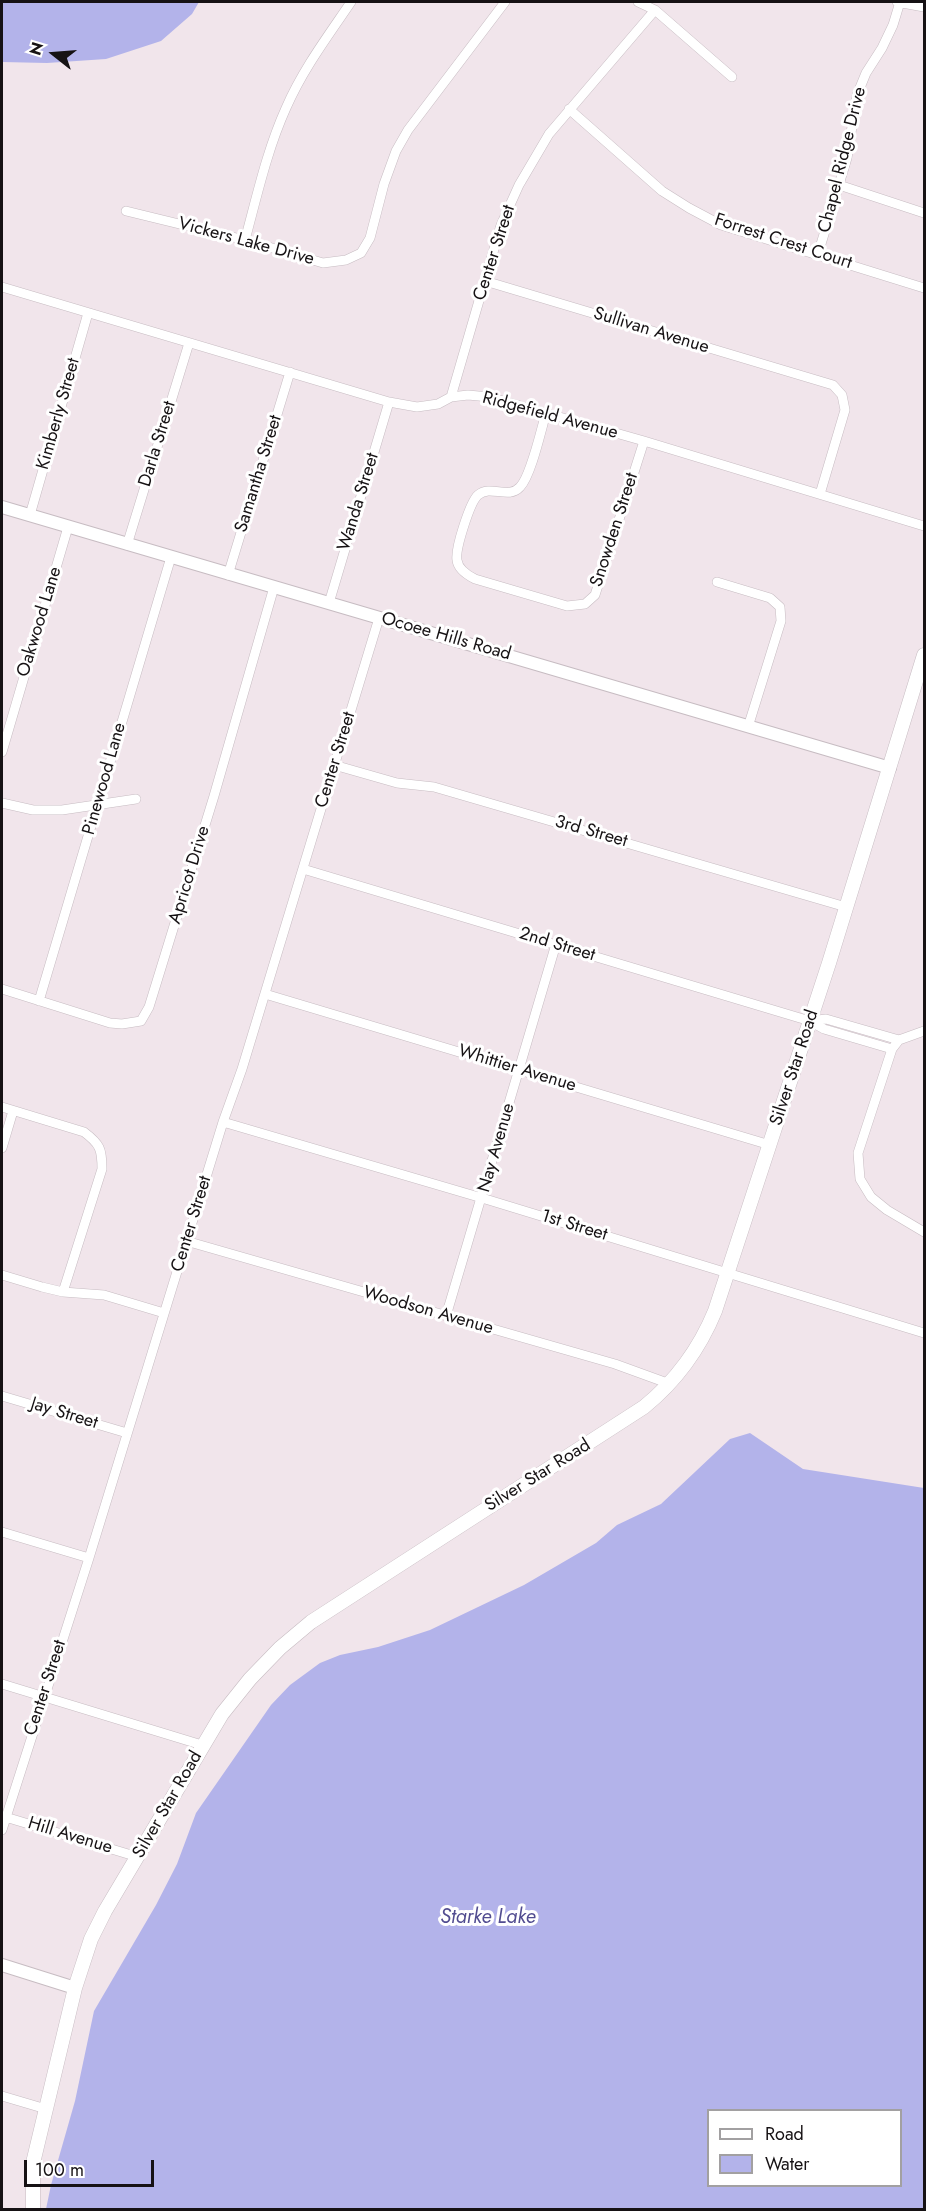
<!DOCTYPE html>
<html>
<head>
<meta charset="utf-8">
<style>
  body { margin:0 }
  #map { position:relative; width:926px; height:2211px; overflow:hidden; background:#f1e5eb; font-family:Jost,sans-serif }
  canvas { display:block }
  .frame { position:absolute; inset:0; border:3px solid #161214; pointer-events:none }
  .legend { position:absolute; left:707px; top:2109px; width:195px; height:78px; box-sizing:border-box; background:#fff; border:2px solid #a2a0a1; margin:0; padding:8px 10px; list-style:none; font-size:18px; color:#161214 }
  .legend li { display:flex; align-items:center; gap:12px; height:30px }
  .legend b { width:30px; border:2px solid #a2a0a1 }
  .north { position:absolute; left:24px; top:24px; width:60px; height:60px; -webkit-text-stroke:4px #fff; paint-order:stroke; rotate:287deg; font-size:16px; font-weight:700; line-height:24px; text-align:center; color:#161214 }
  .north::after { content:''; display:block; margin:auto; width:21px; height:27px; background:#161214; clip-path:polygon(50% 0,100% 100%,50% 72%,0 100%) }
  .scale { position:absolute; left:24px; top:2160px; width:130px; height:27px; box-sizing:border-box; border:3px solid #161214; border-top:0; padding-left:8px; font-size:18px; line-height:21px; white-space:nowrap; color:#161214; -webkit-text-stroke:4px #fff; paint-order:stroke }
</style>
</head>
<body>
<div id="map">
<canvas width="926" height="2211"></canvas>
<div class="frame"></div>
<ul class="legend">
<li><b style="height:8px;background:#fff"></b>Road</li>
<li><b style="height:16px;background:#b3b3ea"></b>Water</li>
</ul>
<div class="north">N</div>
<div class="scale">100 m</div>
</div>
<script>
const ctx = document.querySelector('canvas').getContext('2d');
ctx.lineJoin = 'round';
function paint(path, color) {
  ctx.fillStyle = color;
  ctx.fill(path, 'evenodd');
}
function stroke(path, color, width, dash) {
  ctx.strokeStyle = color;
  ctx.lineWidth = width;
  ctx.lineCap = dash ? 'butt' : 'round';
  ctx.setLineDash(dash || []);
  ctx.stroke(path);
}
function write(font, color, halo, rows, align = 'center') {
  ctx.font = font + ' Jost,sans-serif';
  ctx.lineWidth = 6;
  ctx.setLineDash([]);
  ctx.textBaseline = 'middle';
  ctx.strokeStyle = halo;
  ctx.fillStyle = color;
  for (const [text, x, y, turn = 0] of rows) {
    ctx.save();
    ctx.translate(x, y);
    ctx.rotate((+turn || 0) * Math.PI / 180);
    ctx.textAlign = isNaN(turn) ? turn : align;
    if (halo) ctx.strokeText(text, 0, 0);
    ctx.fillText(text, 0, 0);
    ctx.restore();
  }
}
const water = new Path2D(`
  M2 2H199L192 14 161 41 106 59 47 63 2 62Z
  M750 1433 803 1469 924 1488V2209H46L51 2185 75 2101 94 2011 156 1905 177 1864 196 1813 271 1705 290 1685 320 1663 340 1655 378 1647 430 1630 524 1585 596 1543 617 1525 661 1504 730 1439ZM708 2110H900V2186H708Z`);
const minor = new Path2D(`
  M638 2 655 10 732 77
  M897 2 924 7
  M569 109 662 191 689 208 721 225 924 288
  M839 185 924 213
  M126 211 245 240 323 263 346 260 361 253 370 238 384 184 396 151 408 130 505 2
  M245 240C257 196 267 150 286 108 303 69 328 36 351 2
  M818 254 847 158 857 95 866 73 882 48 893 25 900 2
  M485 281 833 385 842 395 845 410 820 494
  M2 287 389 402 417 407 438 404 451 397 468 395 489 397 644 441 924 526
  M451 397 501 225 519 185 549 134 655 10
  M546 413C541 430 531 476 520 487 508 500 491 484 478 495 470 502 455 549 457 560 458 569 467 575 475 579L567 606 585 604 595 595 644 441
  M30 515 88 313
  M127 545 189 343
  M228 575 290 372
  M717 582 770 598 780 607 781 621 748 727
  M329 603 389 402
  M2 752 68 527
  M334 765 397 783 434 787 846 907
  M2 803 33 810H62L136 799
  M303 869 810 1021 824 1029 892 1049
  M2 989 110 1023 122 1024 141 1021 149 1007 214 796 274 587
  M265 994 770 1145
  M39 1001 171 557
  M810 1021 826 1019 899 1040
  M924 1031 899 1040 892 1049 858 1153 860 1179 871 1197 887 1210 924 1232
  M2 1107 84 1132C100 1144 102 1149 102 1169L63 1292
  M223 1122 482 1198 924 1333
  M2 1148 13 1111
  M186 1241 615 1364 670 1384
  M2 1275 42 1287 63 1292 104 1295 164 1313
  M446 1316 556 944
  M2 1396 127 1433
  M2 1532 89 1558
  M2 1684 202 1745
  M2 1816 138 1857
  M2 1830 89 1558 223 1122 242 1069 379 618
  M2 2096 46 2109`);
const tertiary = new Path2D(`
  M2 507 890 768
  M2 1965 75 1988`);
const secondary = new Path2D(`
  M33 2210V2163L75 1988 91 1939 105 1911 222 1714 250 1679 280 1648 311 1622 644 1407C676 1381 699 1350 715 1311L829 963 924 655`);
const streetNames = [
  ["Chapel Ridge Drive",843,160,-76],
  ["Vickers Lake Drive",246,242,15],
  ["Forrest Crest Court",783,242,18],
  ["Center Street",495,253,-72],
  ["Sullivan Avenue",651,331,17],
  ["Kimberly Street",59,414,-74],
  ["Ridgefield Avenue",550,416,15],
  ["Darla Street",158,444,-73],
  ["Samantha Street",259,474,-73],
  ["Wanda Street",359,502,-73],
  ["Snowden Street",615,530,-72],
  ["Oakwood Lane",40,622,-73],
  ["Ocoee Hills Road",446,637,16],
  ["Center Street",336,760,-73],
  ["Pinewood Lane",105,779,-74],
  ["3rd Street",591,832,16],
  ["Apricot Drive",190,875,-73],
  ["2nd Street",557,945,17],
  ["Silver Star Road",795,1068,-72],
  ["Whittier Avenue",517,1069,17],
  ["Nay Avenue",497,1148,-74],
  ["Center Street",192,1224,-73],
  ["1st Street",574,1226,17],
  ["Woodson Avenue",428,1311,16],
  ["Jay Street",64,1414,17],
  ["Silver Star Road",538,1476,-32],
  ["Center Street",46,1688,-72],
  ["Silver Star Road",168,1805,-60],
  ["Hill Avenue",70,1836,17]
];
const waterNames = [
  ["Starke Lake",488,1918]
];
paint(water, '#b3b3ea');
stroke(minor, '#c7bcc2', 10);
stroke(tertiary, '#c7bcc2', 14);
stroke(secondary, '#c7bcc2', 15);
stroke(minor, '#fff', 9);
stroke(tertiary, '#fff', 12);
stroke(secondary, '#fff', 14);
write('18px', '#161214', '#fff', streetNames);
write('italic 20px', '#514c90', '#fff', waterNames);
</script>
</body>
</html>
